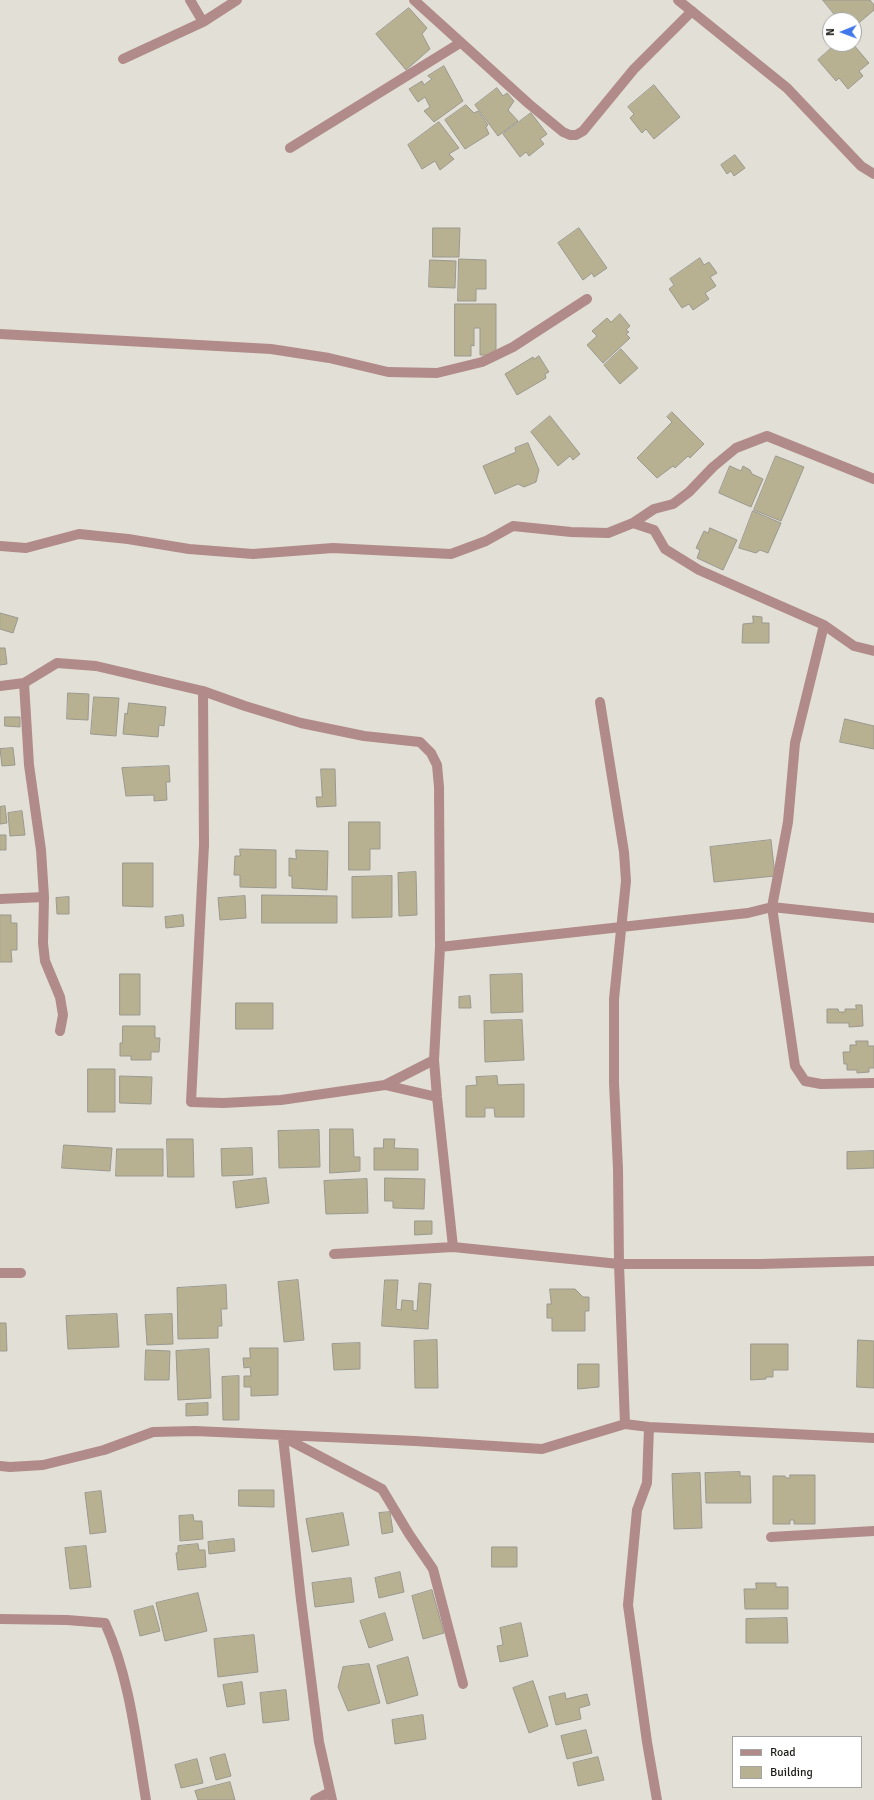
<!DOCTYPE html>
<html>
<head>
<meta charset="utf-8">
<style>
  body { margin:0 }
  #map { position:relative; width:874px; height:1800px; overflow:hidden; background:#e2e0d6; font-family:Signika,sans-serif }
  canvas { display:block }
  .legend { position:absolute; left:732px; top:1736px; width:130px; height:52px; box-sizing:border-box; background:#fff; border:1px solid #a4a4a3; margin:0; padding:5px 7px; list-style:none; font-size:12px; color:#1c1c18 }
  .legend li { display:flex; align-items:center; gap:8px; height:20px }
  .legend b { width:20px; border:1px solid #a4a4a3 }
  .north { position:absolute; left:822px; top:12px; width:40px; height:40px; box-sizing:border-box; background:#fff; border:1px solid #a4a4a3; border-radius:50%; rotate:269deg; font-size:11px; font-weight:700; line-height:16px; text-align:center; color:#1c1c18 }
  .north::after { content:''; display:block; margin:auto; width:14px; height:18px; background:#4279ea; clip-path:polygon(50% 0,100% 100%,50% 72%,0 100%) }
</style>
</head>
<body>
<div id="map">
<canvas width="874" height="1800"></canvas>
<ul class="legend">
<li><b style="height:5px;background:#b18b89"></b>Road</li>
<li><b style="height:11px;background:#b7b191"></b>Building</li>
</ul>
<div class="north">N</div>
</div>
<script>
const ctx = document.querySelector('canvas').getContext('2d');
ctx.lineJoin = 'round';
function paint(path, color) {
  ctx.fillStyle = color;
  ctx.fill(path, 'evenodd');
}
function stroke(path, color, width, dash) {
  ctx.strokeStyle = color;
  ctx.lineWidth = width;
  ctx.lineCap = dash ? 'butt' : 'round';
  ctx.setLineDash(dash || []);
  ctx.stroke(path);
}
const building = new Path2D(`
  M823 0H870L874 5V10L854 27V20H847L841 12 836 16Z
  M409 8 427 28 422 34 430 49 406 70 376 34Z
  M836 44H853L869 63 859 71 863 76 848 89 839 78 836 81 818 60Z
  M444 66 463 101 434 122 424 111 430 107 425 97 418 102 409 89 422 81 424 85 432 79 428 76Z
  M654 85 680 117 654 139 646 129 642 133 630 118 634 114 628 107Z
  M497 88 503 96 507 93 514 101 508 110 518 121 498 136 475 105Z
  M466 105 474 113 478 111 488 125 486 127 489 134 465 149 445 120Z
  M531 113 547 134 540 139 544 144 529 156 526 152 520 157 503 134Z
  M439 122 459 148 449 154 454 159 440 170 435 161 422 169 408 145Z
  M735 155 745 168 734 176 731 171 727 174 721 165Z
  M433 228H460L459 257H433Z
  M579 228 607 268 594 277 592 273 583 280 558 243Z
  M700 258 704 265 709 262 717 273 710 277 716 286 705 293 709 299 693 310 689 304 682 308 669 289 674 285 670 279Z
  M459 259 486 260V289H476V301H458Z
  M430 260 456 261 455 288 429 287Z
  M455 304H496V355H480V328H474V346L471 345V356H455Z
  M620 314 630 326 626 330 629 332 626 334 630 338 603 363 587 345 597 336 592 331 607 318 611 322Z
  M621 349 638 368 620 384 604 365Z
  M539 356 549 372 545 374 546 378 517 395 505 374 533 357 534 359Z
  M672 412 704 444 690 458 688 456 675 468 673 466 657 478 637 458 672 422 667 417Z
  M550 416 580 454 573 460 570 456 558 466 531 432Z
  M528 443 539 470 536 482 524 487 518 484 495 494 483 466 516 452 515 448Z
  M776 456 804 467 781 521 754 510Z
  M730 466 741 471 743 466 750 470 752 474 763 479 751 507 719 493Z
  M753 511 781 523 768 553 760 550 756 553 739 548Z
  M710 528 737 540 723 570 697 558 700 550 696 548 704 531 708 533Z
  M0 613 18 618 13 633 0 629Z
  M753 616 762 617V623H769V643H742L743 624 753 623Z
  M0 648H5L7 664 0 665Z
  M68 693 89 694 88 720 67 719Z
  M94 697 119 698 116 736 91 734Z
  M129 703 166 707 164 726 159 725 158 737 123 734 125 713 127 714Z
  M5 717H20V727L5 726Z
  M845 719 874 726V749L840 742Z
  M13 748 15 765 2 766 0 749Z
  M169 766 170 782H166L167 800 154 801V795L126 796 122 768Z
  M321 769H335L336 806 317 807 316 797H322Z
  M5 806 7 823 0 824V807Z
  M22 811 25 835 10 836 8 813Z
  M349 822H380V849H370V870H349Z
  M0 835H6V850H0Z
  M771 840 775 876 714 882 710 847Z
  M240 849 276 850V888L240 887V875H234L235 856H240Z
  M296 850 328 851 327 890 292 888V876H289V858L296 859Z
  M123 863H153V907L123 906Z
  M416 872 417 915 399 916 398 873Z
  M392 876V917L352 918V877Z
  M262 895 337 896V923H262Z
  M245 896 246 918 220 920 218 898Z
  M69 897V914H57L56 898Z
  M0 915H11V923H17V950H11L12 962H0Z
  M183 915 184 926 166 928 165 917Z
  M120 974H140V1015H120Z
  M522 974 523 1012 491 1013 490 975Z
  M470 996 471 1008H459V997Z
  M236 1003H273V1029H236Z
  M856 1005H862L863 1026 849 1027V1023H827V1009H838L839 1012H845V1009H856Z
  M522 1020 524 1060 485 1062 484 1021Z
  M123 1026H155V1038H160L159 1052H151V1060H131V1056H120V1043H122Z
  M856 1041H868V1046H874V1068H869V1072L857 1073V1070H847V1064H844L843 1052H850V1045H856Z
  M88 1069H115V1112H88Z
  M120 1076 152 1077 151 1104 120 1103Z
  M497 1076 498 1085 524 1084V1117H495L494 1108H485V1117H466V1086L477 1085 476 1077Z
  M330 1129H353L354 1157H360V1171L330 1173Z
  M319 1130 320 1167 279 1168 278 1131Z
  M167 1139H193L194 1177H168Z
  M384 1139H395L394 1148 418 1149V1170H374V1148H383Z
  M64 1145 112 1148 110 1171 62 1168Z
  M252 1148 253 1175 222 1176 221 1149Z
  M117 1149H163V1176H116Z
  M874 1151V1168L847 1169V1152Z
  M266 1178 269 1203 236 1208 233 1182Z
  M385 1178 425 1179 424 1209 393 1208V1201H385Z
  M367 1179 368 1213 326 1214 324 1181Z
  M415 1221H432V1234L415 1235Z
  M298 1280 304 1340 284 1342 278 1282Z
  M385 1280H398L396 1309 401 1310 402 1300 413 1301V1310L417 1311 419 1283 431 1284 428 1329 382 1326Z
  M226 1285 227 1309H221L222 1326H218V1338L178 1339 177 1288Z
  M550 1289H575L583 1297H589V1311H585V1331H552V1318H547V1304H551Z
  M117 1314 119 1347 68 1349 66 1316Z
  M172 1314 173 1344 147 1345 145 1315Z
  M0 1323H6L7 1351H0Z
  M437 1340 438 1388H415L414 1341Z
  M858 1340 874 1341V1388L857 1387Z
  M360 1343V1369L334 1370 332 1344Z
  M751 1344H788V1370H773V1377H766V1379L751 1380Z
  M250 1348H278V1395L251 1396V1387H244V1376H251L250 1367 244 1368 243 1358H250Z
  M209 1349 211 1398 178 1400 176 1351Z
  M146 1350 170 1351 169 1380H145Z
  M578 1364H599V1387L578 1389Z
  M239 1376V1420H223L222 1377Z
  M208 1403V1415L186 1416V1404Z
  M740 1472V1476H750L751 1503H706L705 1473Z
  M700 1473 702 1528 674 1529 672 1474Z
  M790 1475H815V1524H794V1520H790V1524H773V1476H785L786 1478H790Z
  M239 1490H274V1507L239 1506Z
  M101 1491 106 1532 90 1534 85 1493Z
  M390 1512 393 1532 382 1534 379 1513Z
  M343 1513 349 1545 312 1552 306 1519Z
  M193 1515 194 1521H202L203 1539 180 1541 179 1516Z
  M234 1539 235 1551 209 1554 208 1542Z
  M198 1544 199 1550H205L206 1567 178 1570 176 1553H178V1546Z
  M86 1546 91 1587 70 1589 65 1548Z
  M492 1547H517V1567H492Z
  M400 1572 404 1592 379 1598 375 1578Z
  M351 1578 354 1602 315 1607 312 1583Z
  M756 1583H776V1587H788V1609H745L744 1589H756Z
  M432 1590 444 1633 423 1639 412 1596Z
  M198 1593 207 1631 165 1641 156 1603Z
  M153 1606 160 1631 140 1636 134 1611Z
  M385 1613 393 1640 369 1648 360 1621Z
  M787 1618 788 1643H746V1619Z
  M521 1623 528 1656 500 1662 497 1646 503 1645 500 1628Z
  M254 1635 258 1672 218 1677 214 1639Z
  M408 1657 418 1695 387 1704 377 1666Z
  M369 1664 380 1703 348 1711 338 1687 343 1667Z
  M533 1681 548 1726 529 1733 513 1688Z
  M242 1682 245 1704 227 1707 223 1685Z
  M286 1690 289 1720 263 1723 260 1693Z
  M565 1693 566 1699 587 1694 590 1705 579 1708 581 1719 556 1725 549 1697Z
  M423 1715 426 1739 395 1744 392 1720Z
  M586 1730 592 1753 567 1759 561 1736Z
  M225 1754 231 1776 216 1780 210 1758Z
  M598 1757 604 1780 578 1786 573 1763Z
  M197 1759 203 1783 181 1788 175 1765Z
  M230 1782 235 1800H198L195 1791Z`);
const minor = new Path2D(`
  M190 0 203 22
  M414 0 529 104 563 132 570 135H576L583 131 634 69 692 11
  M678 0 787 88 861 166 874 174
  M123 59 203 22 237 0
  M290 148 460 43
  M0 334 271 349 329 358 388 372 437 373 482 362 513 347 587 299
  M633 523 654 530 665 549 699 570 824 625 854 646 874 651
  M0 546 26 548 79 534 128 539 189 549 253 554 333 548 451 554 486 541 513 526 571 532 608 533 633 523 654 509 673 504 689 492 713 467 736 448 767 436 874 479
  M824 625 795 743 788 822 772 907 795 1066 805 1081 821 1084 874 1083
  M24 683 29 765 41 850 44 897 43 943 45 961 60 997 63 1015 60 1031
  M0 686 24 683 57 663 96 666 203 691 245 706 301 723 364 736 420 742 431 753 437 765 439 787 440 947 434 1060 437 1097 453 1247
  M203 691 204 845 191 1102 223 1103 281 1100 385 1085 434 1060
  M600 702 624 852 626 881 614 999V1083L618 1169 619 1264 625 1424
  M0 899 44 897
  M440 947 748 913 772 907 874 918
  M385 1085 437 1097
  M334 1254 453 1247 619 1264H760L874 1261
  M0 1273H21
  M649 1427 647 1483 637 1510 628 1605 647 1742 657 1800
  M283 1437 301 1600 319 1742 332 1800
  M285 1438 382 1489 409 1534 433 1569 463 1684
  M0 1466 10 1467 43 1465 104 1450 153 1432 195 1431 415 1441 542 1449 625 1424 649 1427 874 1438
  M771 1537 874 1531
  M0 1619 67 1620 105 1623C130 1678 136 1741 146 1800
  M315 1800 330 1792`);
paint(building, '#b7b191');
stroke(building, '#9a988f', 1);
stroke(minor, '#b18b89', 10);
</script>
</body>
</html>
